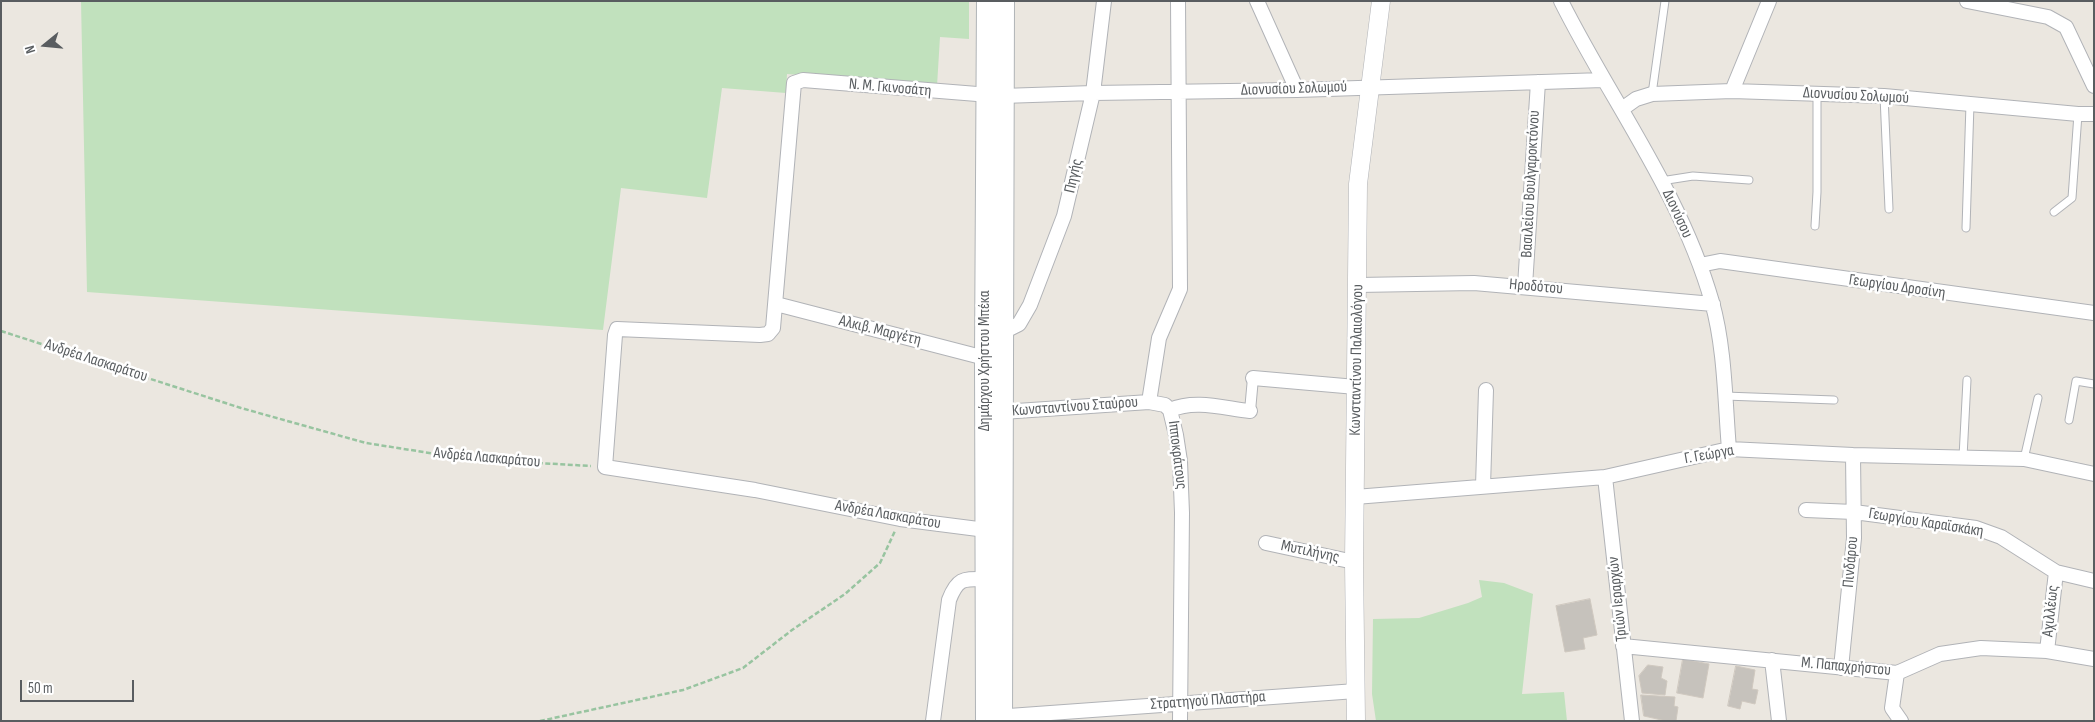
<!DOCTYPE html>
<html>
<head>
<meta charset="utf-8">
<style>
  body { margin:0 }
  #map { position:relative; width:2095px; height:722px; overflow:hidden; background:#ebe7e0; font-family:"Sofia Sans Condensed",sans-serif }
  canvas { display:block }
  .frame { position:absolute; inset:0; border:2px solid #595d60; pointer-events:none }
  .north { position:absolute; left:20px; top:20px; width:50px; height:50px; -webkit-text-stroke:4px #fff; paint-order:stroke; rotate:253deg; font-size:14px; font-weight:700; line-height:20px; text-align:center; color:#595d60 }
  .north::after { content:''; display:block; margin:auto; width:18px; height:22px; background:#595d60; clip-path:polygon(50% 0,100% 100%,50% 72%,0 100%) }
  .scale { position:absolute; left:20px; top:680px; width:114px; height:22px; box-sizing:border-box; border:2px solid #595d60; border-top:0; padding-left:6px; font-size:15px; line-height:18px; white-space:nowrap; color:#595d60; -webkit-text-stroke:4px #fff; paint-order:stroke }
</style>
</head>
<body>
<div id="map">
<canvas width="2095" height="722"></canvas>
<div class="frame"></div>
<div class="north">N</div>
<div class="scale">50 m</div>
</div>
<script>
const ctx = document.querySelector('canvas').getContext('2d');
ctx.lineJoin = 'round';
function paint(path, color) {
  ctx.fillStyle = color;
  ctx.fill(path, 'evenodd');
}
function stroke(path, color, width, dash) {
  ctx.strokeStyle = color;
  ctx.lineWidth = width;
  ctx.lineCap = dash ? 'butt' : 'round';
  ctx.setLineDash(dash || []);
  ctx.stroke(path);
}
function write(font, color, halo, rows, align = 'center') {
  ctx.font = font + ' "Sofia Sans Condensed",sans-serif';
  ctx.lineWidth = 5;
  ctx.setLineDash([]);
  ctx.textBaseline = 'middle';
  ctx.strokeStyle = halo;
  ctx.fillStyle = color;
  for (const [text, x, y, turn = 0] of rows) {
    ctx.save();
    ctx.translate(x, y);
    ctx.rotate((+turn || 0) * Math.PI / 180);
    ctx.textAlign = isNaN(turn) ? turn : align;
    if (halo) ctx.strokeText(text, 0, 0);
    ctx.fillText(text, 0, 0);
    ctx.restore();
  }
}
const green = new Path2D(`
  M81 1H969V39L940 37 937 86 787 74 786 93 722 88 707 198 621 188 603 330 87 292Z
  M1479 580 1504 583 1533 594 1522 694 1564 692 1567 721H1376L1372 694 1373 619 1419 618 1468 603 1482 597Z`);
const building = new Path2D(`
  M1590 599 1597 635 1583 638 1585 649 1565 652 1556 606Z
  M1683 659 1709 664 1703 698 1677 693Z
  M1648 665 1663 667 1661 678 1667 681 1665 695 1642 693 1639 676Z
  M1736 666 1755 670 1752 689 1758 690 1755 704 1742 701 1740 709 1728 706Z
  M1641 695 1675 697 1674 706 1678 707 1676 721H1666L1644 716Z`);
const path = new Path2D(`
  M1 331 241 408 366 443 468 459 591 466
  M540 721 683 690 743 668 792 630 845 594 880 563 895 531`);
const service = new Path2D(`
  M1652 94 1665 1
  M1884 96 1889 209
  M1661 181 1693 176 1749 180
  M2054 212 2072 198 2078 114
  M1815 226 1817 192V94
  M1966 228 1970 104
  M1725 396 1834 400
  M2069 420 2076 381 2094 384
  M1963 457 1967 380
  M2024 459 2038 398`);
const pedestrian = new Path2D(`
  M1250 411 1253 378`);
const minor = new Path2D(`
  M1178 1 1180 289 1159 338 1149 402 1165 405 1170 410 1176 435 1180 461 1182 513 1180 721
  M1257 1 1297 90
  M1561 1C1611 101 1681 193 1712 302 1725 348 1725 402 1729 449
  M1967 1 2048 17 2066 27 2094 86
  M1732 91 1769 1
  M1622 109 1636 99 1652 94 1732 91 1884 96 2078 114H2094
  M1700 265 1720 261 2094 313
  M1358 285 1474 283 1713 304
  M1525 286 1538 82
  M776 304 985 358
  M1002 329H1009L1019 324 1030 305 1064 216 1093 93 1104 1
  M1253 378 1356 387
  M1170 410C1195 399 1223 408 1250 411
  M1002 412 1149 402
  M1605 477 1632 721
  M1483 486 1486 390
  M1355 497 1605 477 1729 449 1853 455 2024 459 2094 474
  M1806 510 1854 512 1976 528 2001 537 2056 572 2094 581
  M986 530 900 519 755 490 605 467 615 335 617 329 760 335 768 334 773 328 794 83 803 80 1002 96 1093 93 1297 90 1603 80
  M1266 543 1354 562
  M1623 646 1897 673 1940 654 1981 648 2047 651 2094 659
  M2047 651 2056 572
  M1772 660 1779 721
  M1841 668 1854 538 1853 455
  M1897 673 1892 708 1901 721
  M995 717 1356 691
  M933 721 949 600C958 577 964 579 986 579`);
const tertiary = new Path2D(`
  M1356 721 1354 562 1358 184 1381 1`);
const secondary = new Path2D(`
  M986 721 985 358 987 1
  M1002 721 1004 1`);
const streetNames = [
  ["Ν. Μ. Γκινοσάτη",890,88,5],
  ["Διονυσίου Σολωμού",1294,89,-2],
  ["Διονυσίου Σολωμού",1856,96,3],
  ["Πηγής",1074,176,-77],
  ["Βασιλείου Βουλγαροκτόνου",1531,184,-87],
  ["Διονύσου",1677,214,65],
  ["Ηροδότου",1536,287,5],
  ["Γεωργίου Δροσίνη",1897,287,8],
  ["Αλκιβ. Μαργέτη",880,331,14],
  ["Κωνσταντίνου Παλαιολόγου",1357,360,-89],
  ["Ανδρέα Λασκαράτου",96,361,18],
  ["Δημάρχου Χρήστου Μπέκα",985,361,-90],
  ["Κωνσταντίνου Σταύρου",1075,407,-4],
  ["Ιπποκράτους",1177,455,83],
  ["Γ. Γεώργα",1709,455,-10],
  ["Ανδρέα Λασκαράτου",487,458,5],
  ["Ανδρέα Λασκαράτου",888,515,10],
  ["Γεωργίου Καραϊσκάκη",1926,523,9],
  ["Μυτιλήνης",1310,552,12],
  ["Πινδάρου",1851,562,-85],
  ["Τριών Ιεραρχών",1618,599,-96],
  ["Αχιλλέως",2051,611,-84],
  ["Μ. Παπαχρήστου",1846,667,5],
  ["Στρατηγού Πλαστήρα",1208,701,-4]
];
paint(green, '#c1e1bd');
paint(building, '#c6c2bc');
stroke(building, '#cfc8bf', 1);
stroke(service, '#b1b3b7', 9);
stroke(pedestrian, '#b1b3b7', 12);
stroke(minor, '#b1b3b7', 16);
stroke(tertiary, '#b1b3b7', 19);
stroke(secondary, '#b0b4b7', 22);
stroke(path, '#98c4a0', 2.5, [5, 2.5]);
stroke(service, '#fff', 7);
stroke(pedestrian, '#fff', 10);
stroke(minor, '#fff', 14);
stroke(tertiary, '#fff', 18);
stroke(secondary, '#fff', 20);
write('16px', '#595d60', '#fff', streetNames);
</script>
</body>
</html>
